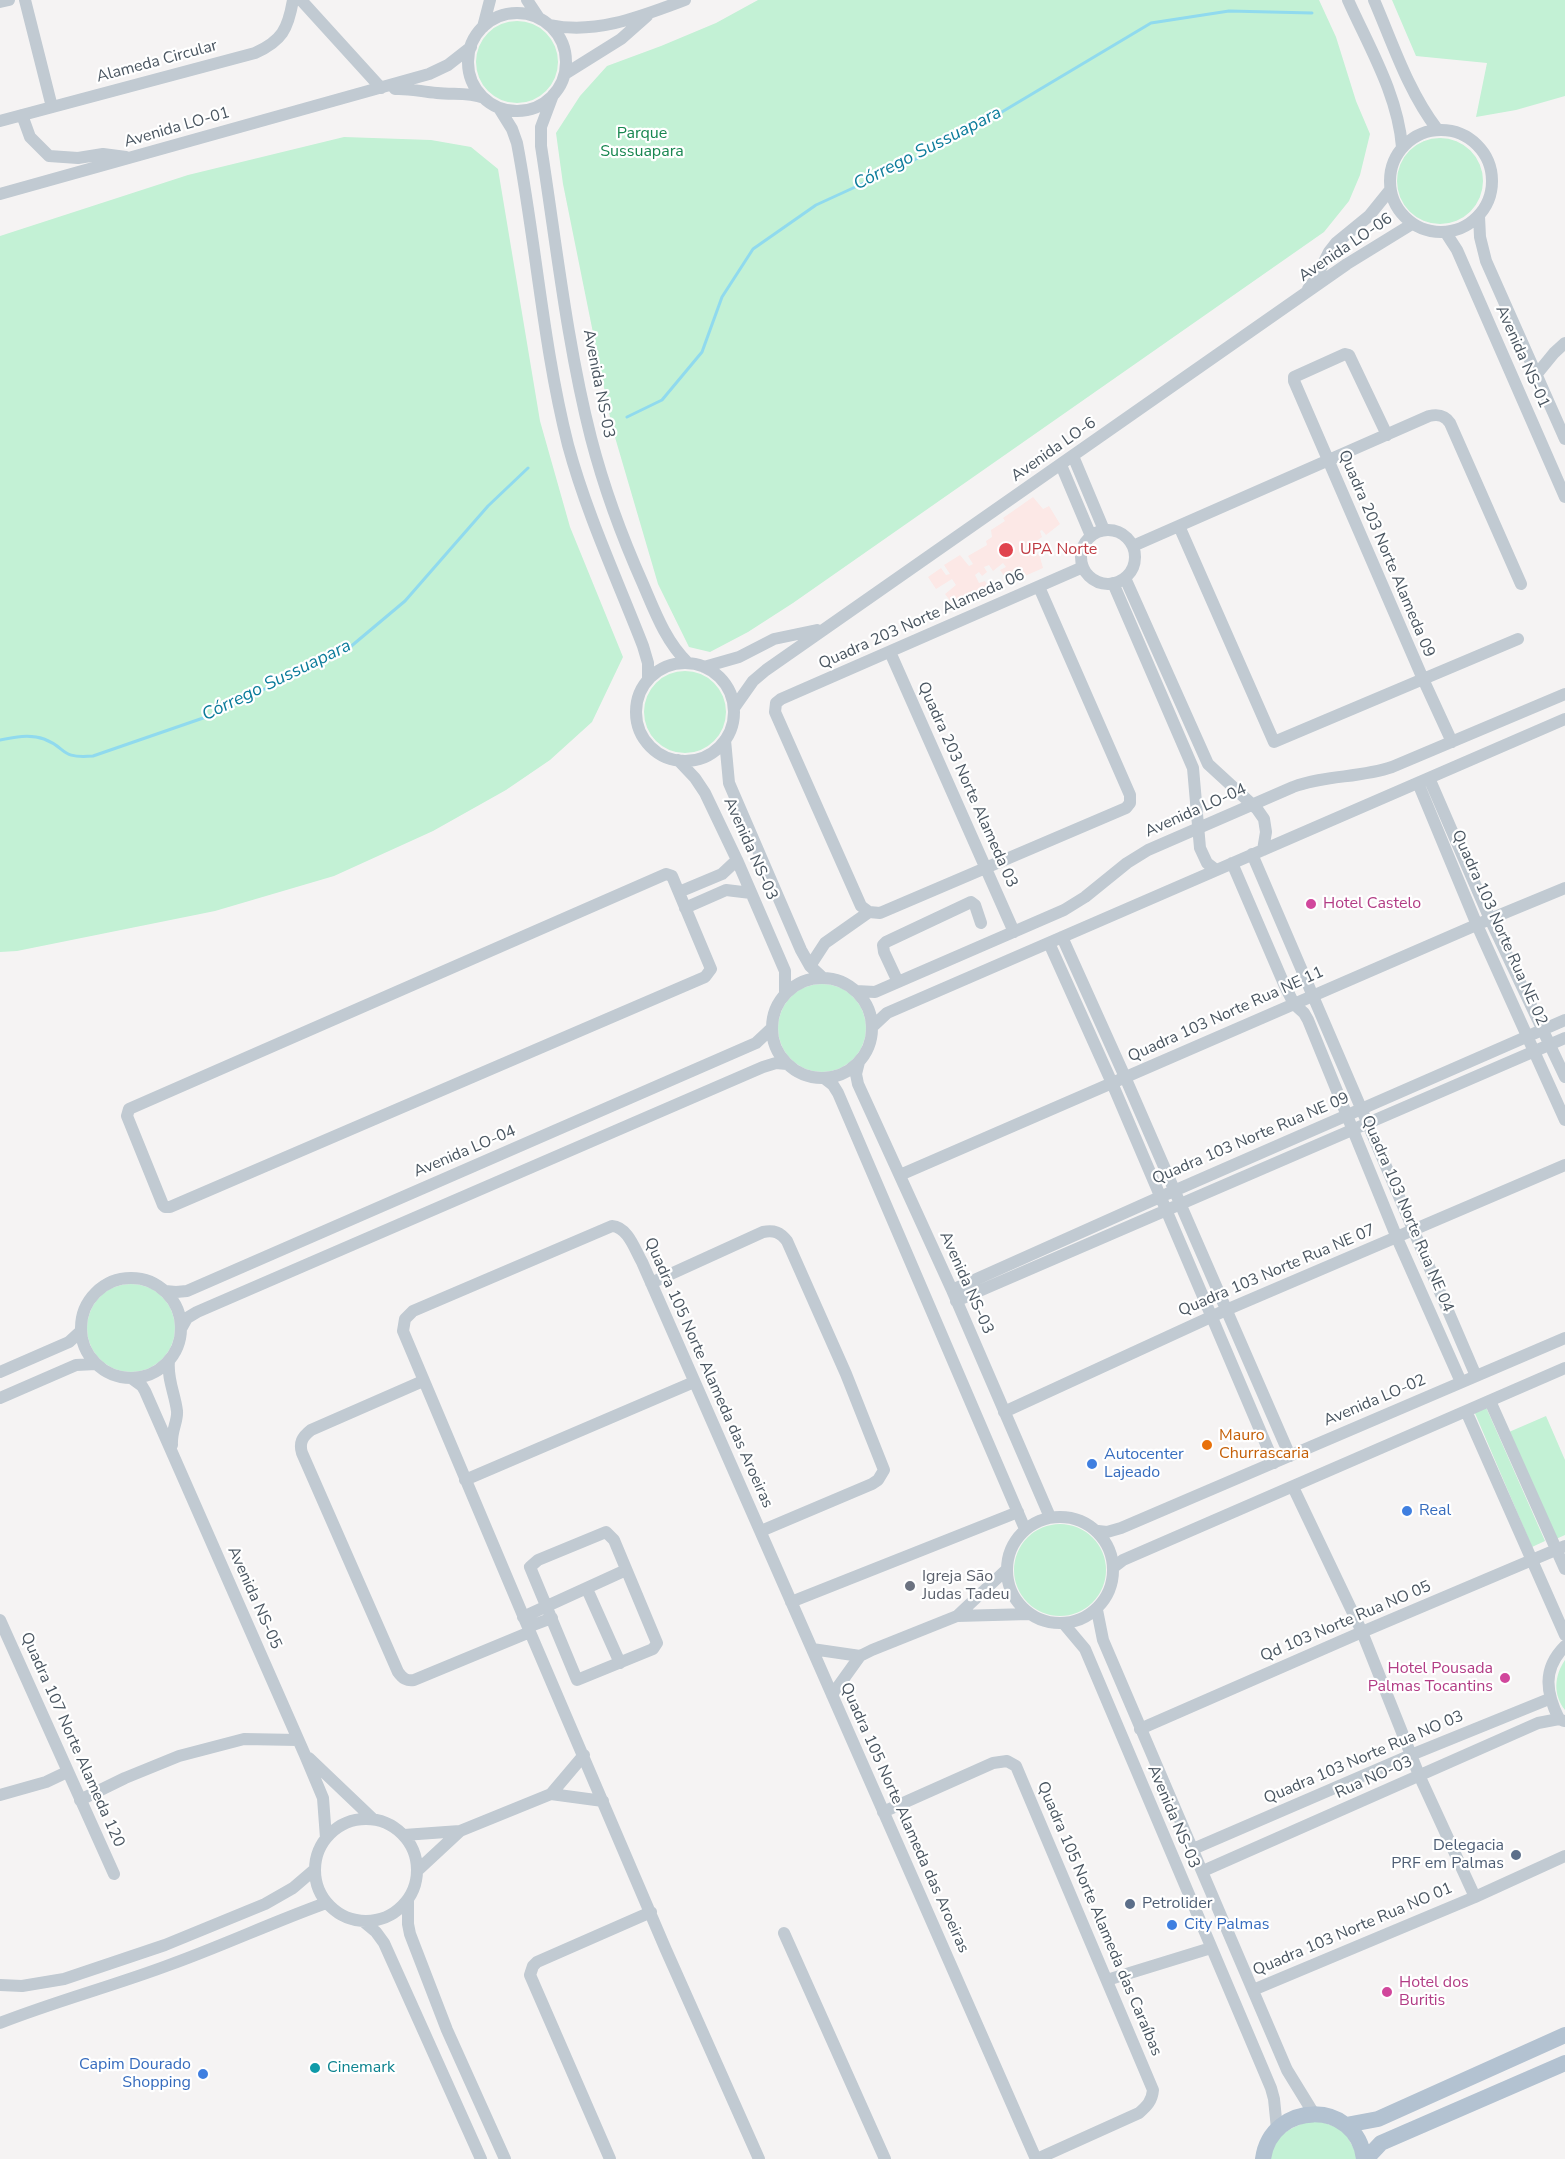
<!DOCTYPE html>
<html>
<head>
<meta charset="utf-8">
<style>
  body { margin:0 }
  canvas { display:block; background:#f5f3f3 }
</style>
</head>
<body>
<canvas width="1565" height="2159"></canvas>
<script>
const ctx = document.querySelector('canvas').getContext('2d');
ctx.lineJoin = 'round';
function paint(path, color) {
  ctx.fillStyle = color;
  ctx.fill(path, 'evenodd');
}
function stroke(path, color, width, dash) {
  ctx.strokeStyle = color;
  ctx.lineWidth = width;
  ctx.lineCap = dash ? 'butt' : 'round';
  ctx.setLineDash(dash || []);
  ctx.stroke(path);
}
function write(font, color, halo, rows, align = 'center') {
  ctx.font = font + ' "Nunito Sans",sans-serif';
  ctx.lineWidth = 4.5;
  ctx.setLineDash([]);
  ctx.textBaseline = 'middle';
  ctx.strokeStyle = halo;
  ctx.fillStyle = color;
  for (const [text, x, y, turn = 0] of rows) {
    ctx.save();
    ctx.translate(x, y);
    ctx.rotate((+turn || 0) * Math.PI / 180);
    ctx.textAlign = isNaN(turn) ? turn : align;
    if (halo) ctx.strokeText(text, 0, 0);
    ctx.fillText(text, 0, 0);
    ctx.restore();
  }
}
const medical = new Path2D(`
  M1033 497 1043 509 1049 506 1060 524 1046 535 1042 530 1040 531 1042 537 1031 545 1040 557 1043 568 1009 583 1000 570 1006 567 1003 563 993 571 989 565 984 567 987 572 982 576 979 572 975 575 979 583 985 581 987 585 954 606 945 594 956 585 952 579 936 589 928 577 941 568 946 575 950 574 944 565 960 555 969 566 973 564 968 556 987 545 986 541 992 537 991 530 1005 521 1003 518Z`);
const green = new Path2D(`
  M758 0H1319L1336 37 1356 101 1370 134 1360 175 1349 201 1324 232 793 603 748 632 710 652 689 647 658 584 612 427 563 184 556 133 580 96 607 66 661 46 716 23Z
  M1392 0H1565V96L1516 110 1476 117 1487 63 1416 56Z
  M476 62a41 41 0 1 1 82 0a41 41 0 1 1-82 0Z
  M344 137 431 140 471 147 498 169 540 421 570 527 623 657 592 722 550 760 506 790 433 831 334 876 215 911 17 951 0 952V236L188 175Z
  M1397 181a43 43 0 1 1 86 0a43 43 0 1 1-86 0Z
  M644 712a41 41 0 1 1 82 0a41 41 0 1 1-82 0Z
  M778 1028a44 44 0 1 1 88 0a44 44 0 1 1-88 0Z
  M87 1328a44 44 0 1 1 88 0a44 44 0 1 1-88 0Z
  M1485 1405 1545 1541 1532 1547 1474 1411Z
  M1546 1416 1565 1460V1535L1556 1539 1509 1432Z
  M1014 1570a46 46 0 1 1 92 0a46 46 0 1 1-92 0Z
  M1565 1660V1710C1553 1695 1554 1676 1565 1660Z
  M1314 2119 1344 2130 1359 2159H1270C1275 2132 1292 2128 1314 2119Z`);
const stream = new Path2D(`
  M627 417 662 400 702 352 722 297 753 249 816 205 912 161 975 128 1151 23 1229 11 1312 13
  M0 740C14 737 30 734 44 739 68 748 59 759 93 756L209 716 349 648 405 601 488 506 528 468`);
const minor = new Path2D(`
  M25 0 52 107
  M301 0 381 88
  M527 0 539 18
  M1348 0C1369 47 1398 95 1402 147
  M1374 0C1393 44 1408 91 1437 129
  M0 2 9 0
  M468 62a49 49 0 1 1 98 0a49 49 0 1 1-98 0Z
  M550 25C596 35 642 16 685 0
  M483 27 490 0
  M565 74 621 39 647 16
  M395 89C409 88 422 92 437 93 453 95 468 92 484 98
  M553 95 541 127V146C556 242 567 344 591 438 604 488 622 537 643 584 655 612 666 642 688 663
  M499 108 512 129 517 143C536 243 543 346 568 445 587 515 617 579 643 646L648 663V679
  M22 115 30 137 49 156 78 158 103 154 126 157
  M0 121 255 53C282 41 288 29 293 0
  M1390 181a51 51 0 1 1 102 0a51 51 0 1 1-102 0Z
  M0 194 429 74 448 65 471 47
  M1479 216 1480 237 1486 261 1565 439
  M1446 233 1457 250 1565 497
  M1308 289 1315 280 1329 252 1336 243 1369 216 1390 190
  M1536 375 1554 353 1565 343
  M1387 435 1349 355 1345 354 1294 377V381L1423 679 1452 742
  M1073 456 1104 530
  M1061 465 1091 536
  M1179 526 1274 742 1518 639
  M1081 557a27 27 0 1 1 54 0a27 27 0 1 1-54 0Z
  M1133 546 1429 416C1438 414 1445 415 1450 423L1521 584
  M1125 578 1208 764 1257 809 1264 819 1266 832 1263 850
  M1113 583 1193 768 1200 848 1207 863 1216 870
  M1039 587 1130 795V803L1126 808 880 913 869 912 861 906 775 712 776 703 781 699 1083 567
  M890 652 1014 932
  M636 712a49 49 0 1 1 98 0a49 49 0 1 1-98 0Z
  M704 667 739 657 774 639 817 630
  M734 708 753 681 766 670 1347 264 1412 224
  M725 740 729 783 801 950 810 966 823 978
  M678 760 695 778 705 793 737 860 785 971V994
  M1429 778 1490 919 1565 1077
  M1418 783 1477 925 1565 1120
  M1252 854 1476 1376
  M1232 863 1284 984 1294 1004 1304 1013 1308 1020 1397 1238 1461 1382
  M666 874 672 876 711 969 705 977 170 1207H165L163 1205 127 1116 129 1109Z
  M679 892 722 874 737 860
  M685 908 726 890 751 893
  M1062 937 1125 1077 1290 1456
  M1049 943 1112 1083 1274 1463
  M810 966 825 943 869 912
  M772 1028a50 50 0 1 1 100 0a50 50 0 1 1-100 0Z
  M898 982 884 952 883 945 886 942 971 902 975 905 981 923
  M856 991 875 992 1064 910 1085 897 1127 863 1148 850 1293 787C1325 775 1360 778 1392 767L1565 694
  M872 1027 887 1013 1565 719
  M859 1062 856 1074 858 1084 952 1290 1050 1517
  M824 1078 833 1085 838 1093 1025 1529
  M900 1175 1490 919 1565 888
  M81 1328a50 50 0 1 1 100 0a50 50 0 1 1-100 0Z
  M651 1283 763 1232C774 1230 780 1232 787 1241L846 1374 884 1470 878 1480 872 1484 761 1531
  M952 1290 1160 1197 1565 1020
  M165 1291 176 1292 187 1291 756 1043 772 1028
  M956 1301 1565 1038
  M182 1327 187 1318 197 1312 763 1067 776 1063 787 1064
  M169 1361C167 1379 175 1394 177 1411 178 1421 171 1431 172 1445
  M0 1372 69 1342 81 1331
  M131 1378 142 1386 145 1391 305 1755 323 1798 326 1838
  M423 1381 311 1430C302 1437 299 1443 302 1453L398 1672C403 1679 407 1681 414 1680L530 1632
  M0 1398 76 1365 96 1364
  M1490 1401 1565 1569
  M1466 1411 1565 1635
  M1004 1412 1226 1310 1565 1165
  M465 1480 694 1382
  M1293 1487 1362 1632 1419 1775 1475 1897
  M1007 1570a53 53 0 1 1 106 0a53 53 0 1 1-106 0Z
  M1098 1531 1107 1532 1121 1528 1565 1338
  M606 1532 614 1540 657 1643 653 1649 577 1680 530 1567 538 1560Z
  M1114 1567 1123 1560 1565 1368
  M587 1589 620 1663
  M791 1602 1018 1512
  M1097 1610 1103 1640 1287 2070 1314 2114
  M957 1616 1006 1570
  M523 1617 626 1570
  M0 1620 114 1874
  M1064 1624 1085 1649 1271 2088 1274 2099 1277 2129
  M528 1627 552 1618
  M812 1649 860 1656
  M832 1695 860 1656 872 1650 957 1616 1029 1614
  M1564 1721 1559 1719C1546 1693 1542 1669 1565 1646
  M1140 1729 1362 1632 1565 1546
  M309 1758 373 1819
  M551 1794 603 1801
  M0 1795 46 1782 67 1772
  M80 1800 125 1778 179 1756 244 1739 298 1740
  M883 1812 993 1763 1007 1761 1016 1766 1153 2090C1152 2101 1147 2106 1139 2113L1037 2159
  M315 1870a51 51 0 1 1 102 0a51 51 0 1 1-102 0Z
  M404 1835 460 1831 551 1794 584 1755
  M1193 1849 1411 1755 1549 1699
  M418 1870 460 1831
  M1203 1871 1538 1723 1559 1719
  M408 1901V1924L410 1934 447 2030 505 2159
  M364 1922 376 1932 384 1943 481 2159
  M784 1933 885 2159
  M1107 1980 1211 1948
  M0 1985 22 1986 64 1979 165 1945 265 1904 293 1888 314 1870
  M1253 1990 1475 1897 1565 1856
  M0 2023C56 2001 113 1986 169 1965 222 1946 273 1922 326 1903
  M610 2159 530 1975 533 1966 537 1962 651 1912
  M759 2159 666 1950 530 1632 403 1331 405 1319 413 1311 612 1226C628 1227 635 1250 642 1262L1036 2159`);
const major = new Path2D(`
  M1346 2125 1378 2119 1565 2035
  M1263 2159C1271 2100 1357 2099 1364 2159
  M1366 2159 1381 2143 1565 2063`);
const markers = [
  [1006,550,8,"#e0444e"],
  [1311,904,6,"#d1479c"],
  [1207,1445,6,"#e8710a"],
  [1092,1464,6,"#3f7fe0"],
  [1407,1511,6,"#3f7fe0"],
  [910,1586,6,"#6b7280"],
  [1505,1678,6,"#d1479c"],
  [1516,1855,6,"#5c6f8a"],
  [1130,1904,6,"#5c6f8a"],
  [1172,1925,6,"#3f7fe0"],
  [1387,1992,6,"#d1479c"],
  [315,2068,6,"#0f9aa8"],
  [203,2074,6,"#3f7fe0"]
];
const streetNames = [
  ["Alameda Circular",157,62,-15],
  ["Avenida LO-01",177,128,-16],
  ["Avenida LO-06",1346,248,-34],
  ["Avenida NS-01",1522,357,66],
  ["Avenida NS-03",598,384,79],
  ["Avenida LO-6",1054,450,-35],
  ["Quadra 203 Norte Alameda 09",1386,554,67],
  ["Quadra 203 Norte Alameda 06",922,620,-24],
  ["Quadra 203 Norte Alameda 03",967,785,66],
  ["Avenida LO-04",1196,811,-24],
  ["Avenida NS-03",750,849,66],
  ["Quadra 103 Norte Rua NE 02",1499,928,66],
  ["Quadra 103 Norte Rua NE 11",1226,1015,-24],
  ["Quadra 103 Norte Rua NE 09",1251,1139,-23],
  ["Avenida LO-04",465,1152,-23],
  ["Quadra 103 Norte Rua NE 04",1407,1214,67],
  ["Quadra 103 Norte Rua NE 07",1277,1271,-23],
  ["Avenida NS-03",966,1283,66],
  ["Quadra 105 Norte Alameda das Aroeiras",708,1373,66],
  ["Avenida LO-02",1375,1401,-23],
  ["Avenida NS-05",254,1598,66],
  ["Qd 103 Norte Rua NO 05",1346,1622,-23],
  ["Quadra 107 Norte Alameda 120",72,1740,66],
  ["Quadra 103 Norte Rua NO 03",1364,1758,-23],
  ["Rua NO-03",1374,1778,-24],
  ["Avenida NS-03",1173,1817,67],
  ["Quadra 105 Norte Alameda das Aroeiras",904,1818,66],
  ["Quadra 105 Norte Alameda das Caraíbas",1099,1919,67],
  ["Quadra 103 Norte Rua NO 01",1353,1930,-23]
];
const parkNames = [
  ["Parque",642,134],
  ["Sussuapara",642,152]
];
const healthNames = [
  ["UPA Norte",1020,550]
];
const hotelNames = [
  ["Hotel Castelo",1323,904],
  ["Hotel Pousada",1493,1669,"right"],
  ["Palmas Tocantins",1493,1687,"right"],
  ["Hotel dos",1399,1983],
  ["Buritis",1399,2001]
];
const foodNames = [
  ["Mauro",1219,1436],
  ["Churrascaria",1219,1454]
];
const shopNames = [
  ["Autocenter",1104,1455],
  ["Lajeado",1104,1473],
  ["Real",1419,1511],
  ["City Palmas",1184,1925],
  ["Capim Dourado",191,2065,"right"],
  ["Shopping",191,2083,"right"]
];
const worshipNames = [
  ["Igreja São",922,1577],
  ["Judas Tadeu",922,1595]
];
const serviceNames = [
  ["Delegacia",1504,1846],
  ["PRF em Palmas",1504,1864],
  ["Petrolider",1142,1904,"left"]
];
const cultureNames = [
  ["Cinemark",327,2068]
];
const waterNames = [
  ["Córrego Sussuapara",928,149,-27],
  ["Córrego Sussuapara",277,681,-26]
];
paint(medical, '#fce8e6');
paint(green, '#c3f1d5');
stroke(stream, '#90daee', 3);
stroke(minor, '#c1cad2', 12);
stroke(major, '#b3c2d1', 16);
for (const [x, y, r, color] of markers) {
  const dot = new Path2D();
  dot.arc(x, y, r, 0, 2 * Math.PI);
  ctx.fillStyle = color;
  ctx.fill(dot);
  stroke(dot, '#fff', 2);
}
write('16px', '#4a5661', '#fff', streetNames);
write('16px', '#17864f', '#fff', parkNames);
write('16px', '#be3a42', '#fff', healthNames, 'left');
write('16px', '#b23c85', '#fff', hotelNames, 'left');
write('16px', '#c56008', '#fff', foodNames, 'left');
write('16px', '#366cbe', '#fff', shopNames, 'left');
write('16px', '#5b616d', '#fff', worshipNames, 'left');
write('16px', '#4e5e75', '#fff', serviceNames, 'right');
write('16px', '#0d838f', '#fff', cultureNames, 'left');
write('italic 18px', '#0c7c9b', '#fff', waterNames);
</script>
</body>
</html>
